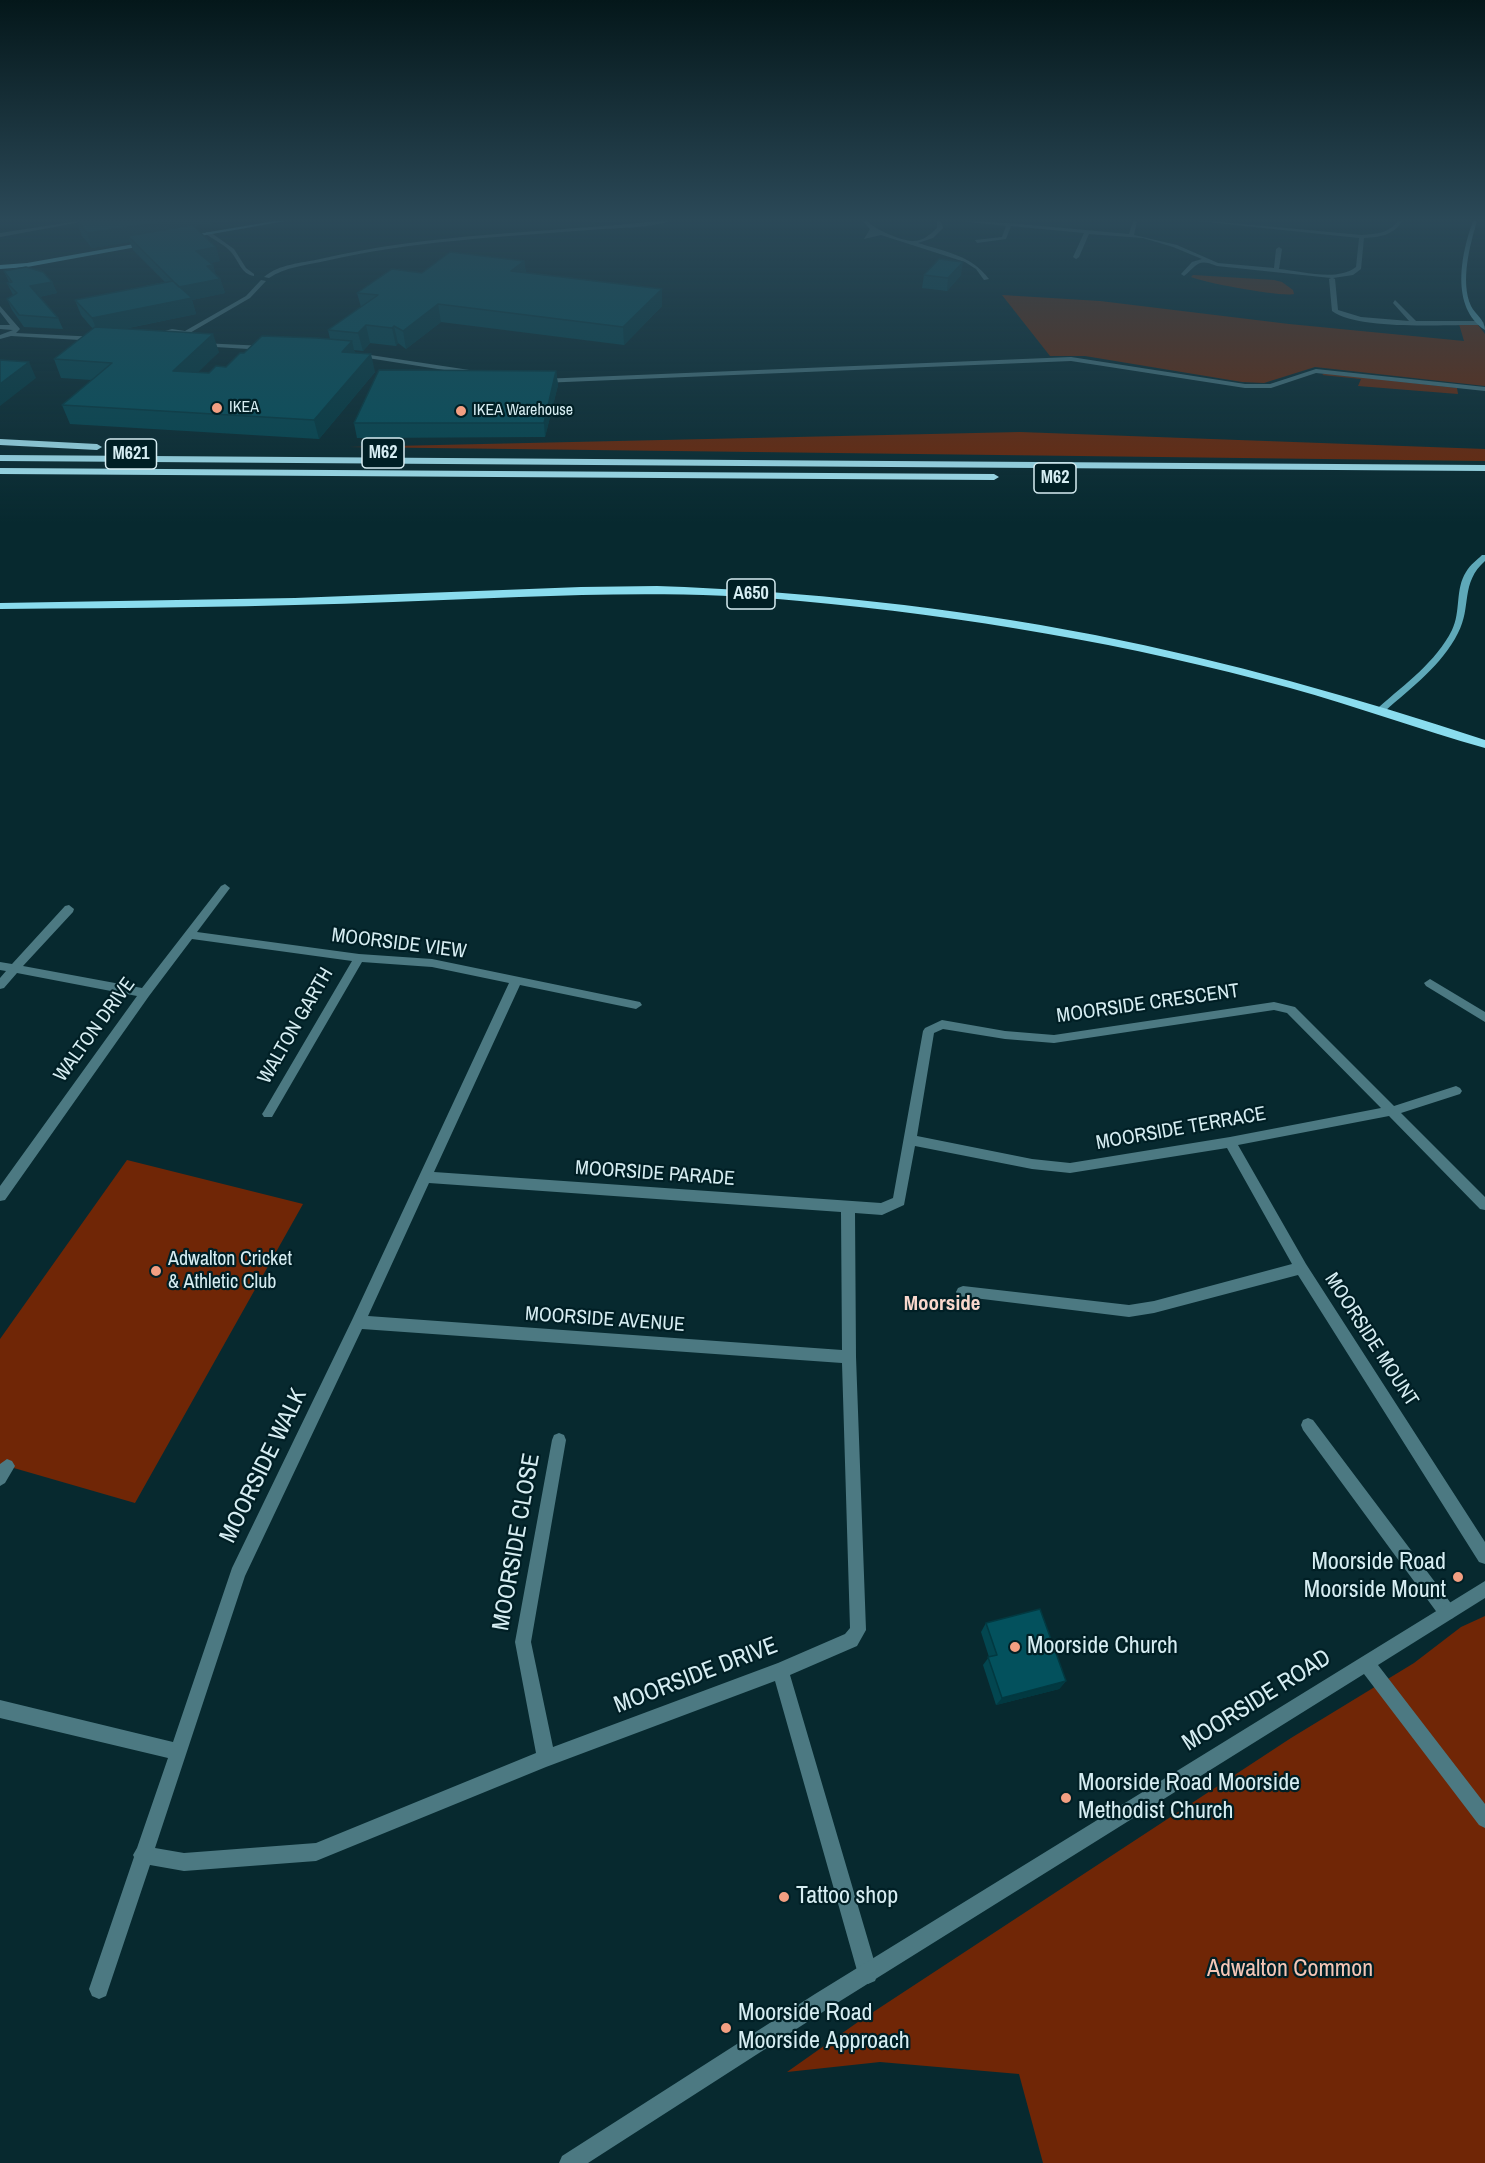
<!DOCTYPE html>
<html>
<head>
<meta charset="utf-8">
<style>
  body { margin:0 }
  canvas { display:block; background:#07292f }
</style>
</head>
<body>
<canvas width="1485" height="2163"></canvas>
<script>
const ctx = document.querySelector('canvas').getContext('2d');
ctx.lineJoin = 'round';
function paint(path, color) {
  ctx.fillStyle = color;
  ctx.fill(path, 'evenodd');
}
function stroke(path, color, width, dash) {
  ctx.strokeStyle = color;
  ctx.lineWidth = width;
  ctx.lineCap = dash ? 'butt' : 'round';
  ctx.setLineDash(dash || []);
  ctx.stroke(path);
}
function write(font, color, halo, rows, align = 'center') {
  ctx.font = font + ' "Archivo Narrow",sans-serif';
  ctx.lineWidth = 4.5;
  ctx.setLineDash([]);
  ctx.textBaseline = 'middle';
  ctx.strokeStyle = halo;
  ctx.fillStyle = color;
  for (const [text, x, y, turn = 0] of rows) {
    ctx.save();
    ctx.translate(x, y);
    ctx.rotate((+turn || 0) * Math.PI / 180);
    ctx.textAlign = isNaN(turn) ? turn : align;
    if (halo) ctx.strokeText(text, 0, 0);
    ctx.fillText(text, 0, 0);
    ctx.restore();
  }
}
const green = new Path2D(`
  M1193 275 1274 280 1282 282 1293 290 1294 294C1281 297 1205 283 1191 277Z
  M1002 295 1100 301 1289 324 1464 341 1459 324 1478 325 1485 334V386L1315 367 1264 383 1242 382 1085 356H1050Z
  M1325 373 1457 388 1458 394 1358 386 1361 379 1322 375Z
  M1020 432 1485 449V461L349 447Z
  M127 1160 303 1204 135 1503 0 1464V1339Z
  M1485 1616V2163H1043L1019 2074 880 2062 787 2072 858 2022 1291 1738 1414 1663 1461 1627Z`);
const minor = new Path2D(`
  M78 221H87L0 237V233Z
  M658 221H670C654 228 609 228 589 230 500 237 412 241 325 261 307 265 285 267 269 278L264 277C279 264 302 263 320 259 431 233 545 233 658 221Z
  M863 221H867C876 230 899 240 912 241 922 242 931 234 937 228V221H941L943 228 933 238 918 243C946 252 971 255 989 279L984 280 976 269 965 262 881 235 864 239 870 229Z
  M965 221 1009 223 1129 234 1133 221H1137L1134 235 1177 245 1218 263 1274 268 1276 249 1279 247 1282 249 1279 269C1301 271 1337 282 1356 267L1359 238 1197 221H1210L1362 235C1377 234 1389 233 1398 221H1402C1394 235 1380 237 1364 238L1361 269 1353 275 1333 278 1335 279 1338 310 1361 317 1409 321 1393 303 1395 300 1416 321H1481L1484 323 1481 325C1445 324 1360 331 1332 311L1329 279 1331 278 1217 266C1197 258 1198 265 1184 276L1181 274 1192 262 1202 259 1173 247 1143 238 1089 234 1079 257 1076 259 1073 257 1084 233 1011 226 1006 239 977 243 975 240 1002 237 1006 226 967 222Z
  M206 232H210L234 249 246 268 254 274V276C241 274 239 261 231 252 225 245 214 240 206 234Z
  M261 280 266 281 250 298 188 334 190 338 171 345 150 341 154 334 172 329 185 331 246 296ZM172 333 180 334 184 336 171 341 157 340 158 336Z
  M0 306 20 329 16 333 98 337 101 339 98 341 11 336 0 339V335L13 330 0 329V325H10L0 312Z
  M201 343 265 346 268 348 265 350 199 346Z
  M357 353 476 371 479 373 476 375 355 356Z
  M1071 357 1245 384H1270L1316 369 1485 387V391L1316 373 1271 388H1245L1071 361 541 383 538 381 541 379Z
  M225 884 230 888 197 932 359 954 432 959 640 1002 642 1005 636 1009 520 985 434 1172 881 1203 893 1198 923 1031 925 1028 942 1020 1005 1031 1054 1035 1274 1002 1295 1007 1394 1106 1456 1086 1460 1088 1462 1091 1460 1094 1401 1113 1485 1197V1210L1480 1209 1389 1116 1238 1145 1306 1264 1485 1542V1564L1479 1562 1298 1275 1154 1313 1129 1317 958 1296 956 1292 958 1288 963 1286 1129 1305 1154 1301 1292 1264 1227 1148 1070 1173 1032 1169 915 1146 904 1205 882 1215 855 1213 856 1357 866 1630 857 1646 790 1675 878 1974 875 1981 868 1984 861 1981 858 1974 775 1681 546 1767 316 1861 184 1871 150 1865 106 1996 99 1999 92 1996 89 1989 134 1857 133 1855 137 1848 168 1758 0 1718V1700L173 1742 232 1568 353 1318 509 983 432 967 362 962 272 1117H264L262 1114 264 1111 352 961 192 939 149 996 5 1200 0 1201V1186L137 996 17 973 4 988 0 989V978L6 971 0 970V962L12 964 65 906 69 905 74 909 73 912 23 966 142 988 221 886ZM1274 1010 1287 1013 1381 1108 1230 1137 1070 1163 1032 1159 917 1136 934 1033 943 1029 1005 1039 1054 1043ZM429 1183 841 1212 842 1350 368 1316ZM362 1329 842 1363 850 1628 845 1634 778 1663 553 1747 531 1642 566 1440 564 1435 559 1433 554 1435 552 1440 515 1642 536 1753 316 1843 184 1853 155 1848 245 1576Z
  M1430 979 1485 1012V1022L1426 986 1424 983Z
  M1308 1418 1313 1420 1453 1606 1455 1612 1453 1618 1447 1620 1441 1618 1303 1430 1301 1425 1303 1420Z
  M7 1459 12 1461 15 1466 5 1483 0 1486V1464Z`);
const tertiary = new Path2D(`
  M1485 1581V1598L1378 1665 1485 1804V1828L1479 1825 1364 1674 829 2008 588 2163H559L562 2156 815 1994Z`);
const secondary = new Path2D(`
  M1473 221H1477C1470 245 1460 281 1471 306 1475 314 1485 320 1485 330 1450 307 1461 254 1473 221Z
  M1482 555H1485V561C1460 583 1472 607 1458 633 1442 665 1412 687 1385 711H1379V707C1405 684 1436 662 1452 630 1461 612 1455 589 1466 572 1470 565 1477 560 1482 555Z`);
const primary = new Path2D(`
  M274 221H286L183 239 180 237Z
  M151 241 153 244 27 267 0 269V265L27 263Z`);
const trunk = new Path2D(`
  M657 586C804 591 950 607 1095 635 1227 661 1357 698 1485 740V748C1420 730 1356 706 1290 688 1130 644 965 616 800 601 664 588 529 597 393 602 262 607 131 608 0 609V603L295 598 581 587Z`);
const motorway = new Path2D(`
  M0 439 97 444 102 447 97 450 0 445Z
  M0 455 1485 465V471L0 461Z
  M0 468 994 474 999 477 994 480 0 474Z`);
const wall = new Path2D(`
  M77 221 193 227 220 261 210 263 213 265 215 274 220 279 225 293 192 300 196 314 124 329 219 352 197 372 209 373 226 367 244 353 330 339 328 330 361 307 357 293 422 273 524 261 526 273 662 306 624 345 441 322 406 349 398 343 396 346 370 343 363 351 354 350 355 353 375 372 319 439 70 424 62 405 92 380 61 378 54 359 93 329 81 315 75 300 165 282 133 250 130 242 92 248 82 236Z
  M4 271 52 282 57 293 39 297 58 318 63 329 24 327 12 310 7 299 13 295 7 283 9 282Z
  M924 275H961L947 291 922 288Z
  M556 371 558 385 545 437 357 438 354 423Z
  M986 1623 1066 1681 1059 1689 996 1705 983 1665 989 1657 981 1632Z`);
const shadedWall = new Path2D(`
  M171 221H231L128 236 130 242 92 248 87 233Z
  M590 221H622L591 224Z
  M216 247 220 261 200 265 196 251Z
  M524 261 526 278 511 271Z
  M963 262 961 275 947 291 948 278Z
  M213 265 217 279H220L225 293 192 300 196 314 98 334 92 318 179 287 207 266Z
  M52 282 57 293 34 298 30 286Z
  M662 289V306L624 345 623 327Z
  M438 304 441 322 406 349 403 331Z
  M366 325 370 343 363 351 358 333Z
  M394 326 398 343 396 346 392 328Z
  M213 334 219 352 180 390 173 371Z
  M352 341 356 359 342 352Z
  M371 354 375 372 319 439 314 420Z
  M29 362 36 378 0 406V384Z
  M556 371 558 385 545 437 544 423Z
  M1066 1681 1059 1689 996 1705 1002 1698Z`);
const building = new Path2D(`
  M77 221H171L87 233Z
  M192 225 216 247 196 251 213 265 207 266 220 279 179 287 128 236Z
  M450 252 524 261 511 271 662 289 623 327 438 304 403 331 394 326 392 328 366 325 358 333 328 330 378 295 357 293 392 269 422 273Z
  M939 259 963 262 948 278 924 275Z
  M26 267 43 272 52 282 30 286 58 318 19 315 7 299 17 293 7 283 12 282 4 271Z
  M173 281 192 298 92 318 75 300Z
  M95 327 213 334 173 371 209 373 216 366 226 367 240 353H244L262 336 317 338 352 341 342 352 371 354 314 420 62 405 112 363 54 359Z
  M0 360 29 362 0 384Z
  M379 370 556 371 544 423H354Z
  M1040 1609 1066 1681 1002 1698 988 1657 997 1655 986 1623Z`);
const markers = [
  [217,408,6,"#f39f82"],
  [461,411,6,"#f39f82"],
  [156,1271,6,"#f39f82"],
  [1458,1577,6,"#f39f82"],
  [1015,1647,6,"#f39f82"],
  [1066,1798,6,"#f39f82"],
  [784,1897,6,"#f39f82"],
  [726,2028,6,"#f39f82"]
];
const farPoinames = [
  ["IKEA",229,408],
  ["IKEA Warehouse",473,411]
];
const shields = [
  [383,453,42],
  [131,454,51],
  [1055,478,42],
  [751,594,48]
];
const shieldNames = [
  ["M62",383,453],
  ["M621",131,454],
  ["M62",1055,478],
  ["A650",751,594]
];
const streetNames = [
  ["MOORSIDE VIEW",399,944,7],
  ["MOORSIDE CRESCENT",1148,1004,-8],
  ["WALTON GARTH",296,1026,-60],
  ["WALTON DRIVE",95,1030,-54],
  ["MOORSIDE TERRACE",1181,1129,-10],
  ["MOORSIDE PARADE",655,1174,4],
  ["MOORSIDE AVENUE",605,1320,4],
  ["MOORSIDE MOUNT",1371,1340,57]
];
const poiNames = [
  ["Adwalton Cricket",168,1260],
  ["& Athletic Club",168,1283]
];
const neighbourhoodNames = [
  ["Moorside",942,1304]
];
const nearStreetnames = [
  ["MOORSIDE WALK",264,1466,-64],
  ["MOORSIDE CLOSE",517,1542,-80],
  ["MOORSIDE DRIVE",696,1676,-21],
  ["MOORSIDE ROAD",1257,1701,-32]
];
const nearPoinames = [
  ["Moorside Road",1446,1563,"right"],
  ["Moorside Mount",1446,1591,"right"],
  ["Moorside Church",1027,1647],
  ["Moorside Road Moorside",1078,1784],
  ["Methodist Church",1078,1812],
  ["Tattoo shop",796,1897],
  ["Moorside Road",738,2014],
  ["Moorside Approach",738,2042]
];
const nearParknames = [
  ["Adwalton Common",1290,1970]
];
paint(green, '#702606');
paint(minor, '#4c7982');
paint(tertiary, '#4c7982');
paint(secondary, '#5fa9b9');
paint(primary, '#6ccfe3');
paint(trunk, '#8adcee');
paint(motorway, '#a8eaf8');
paint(wall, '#034650');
paint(shadedWall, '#023941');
paint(building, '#03515d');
stroke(building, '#023941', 1.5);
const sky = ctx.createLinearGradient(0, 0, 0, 523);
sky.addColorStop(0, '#04171a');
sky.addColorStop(0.42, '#2b4958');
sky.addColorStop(1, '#2b495800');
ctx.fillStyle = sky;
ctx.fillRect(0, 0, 1485, 523);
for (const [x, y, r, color] of markers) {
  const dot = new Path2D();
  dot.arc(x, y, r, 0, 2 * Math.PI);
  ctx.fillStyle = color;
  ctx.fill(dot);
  stroke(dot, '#001f25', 2);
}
write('16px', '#d6edf2', '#001f25', farPoinames, 'left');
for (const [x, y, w] of shields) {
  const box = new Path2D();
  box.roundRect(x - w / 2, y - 15, w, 30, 4.5);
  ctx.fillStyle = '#001f25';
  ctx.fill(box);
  stroke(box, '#d6edf2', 1.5);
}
write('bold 18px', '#d6edf2', null, shieldNames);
write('20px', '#d6edf2', '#001f25', streetNames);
write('20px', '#d6edf2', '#001f25', poiNames, 'left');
write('bold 21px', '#f8d7cc', '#001f25', neighbourhoodNames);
write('24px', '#d6edf2', '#001f25', nearStreetnames);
write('24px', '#d6edf2', '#001f25', nearPoinames, 'left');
write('24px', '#f5c6b6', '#001f25', nearParknames);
</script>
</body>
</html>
